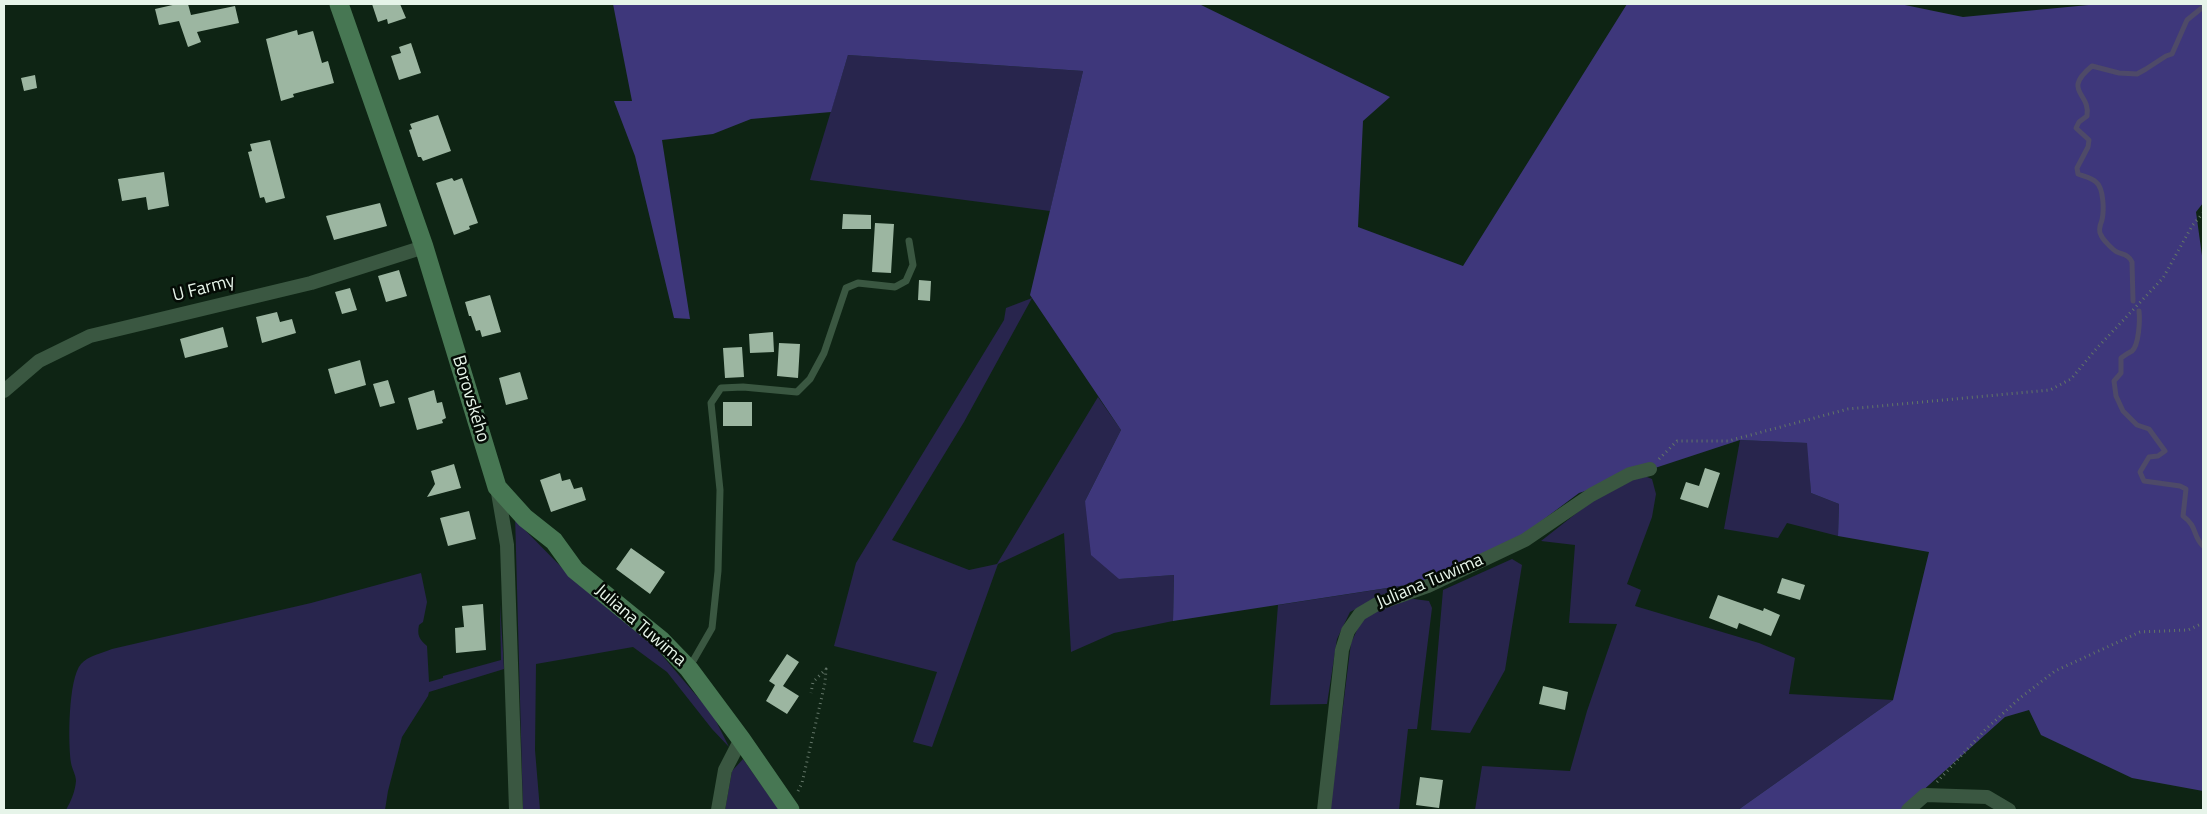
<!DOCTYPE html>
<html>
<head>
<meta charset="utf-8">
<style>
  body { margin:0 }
  #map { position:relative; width:2207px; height:814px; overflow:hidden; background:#0e2414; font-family:"Titillium Web",sans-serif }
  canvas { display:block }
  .frame { position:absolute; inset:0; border:5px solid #e6f4e9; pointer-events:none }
</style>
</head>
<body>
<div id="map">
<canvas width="2207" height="814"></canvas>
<div class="frame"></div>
</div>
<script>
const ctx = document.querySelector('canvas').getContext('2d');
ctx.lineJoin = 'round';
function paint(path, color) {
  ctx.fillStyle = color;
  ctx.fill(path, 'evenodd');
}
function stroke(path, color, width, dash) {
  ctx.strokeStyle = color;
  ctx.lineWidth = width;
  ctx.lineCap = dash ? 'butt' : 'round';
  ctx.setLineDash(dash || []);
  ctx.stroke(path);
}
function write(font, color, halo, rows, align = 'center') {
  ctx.font = font + ' "Titillium Web",sans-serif';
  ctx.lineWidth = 5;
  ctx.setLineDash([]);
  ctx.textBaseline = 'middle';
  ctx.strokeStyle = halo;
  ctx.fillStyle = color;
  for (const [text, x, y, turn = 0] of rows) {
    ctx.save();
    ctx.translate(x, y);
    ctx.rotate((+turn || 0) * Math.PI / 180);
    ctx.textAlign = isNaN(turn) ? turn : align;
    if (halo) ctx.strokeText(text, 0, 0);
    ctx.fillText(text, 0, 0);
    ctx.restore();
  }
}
const green = new Path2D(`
  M848 55 1083 71 1050 211 810 180Z
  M1032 298 964 422 892 540 969 570 997 564 1098 397 1121 430 1085 501 1119 579 1174 575 1173 621 1114 633 1071 652 1064 533 998 564 932 747 913 742 937 672 834 646 856 563 1004 320 1006 308Z
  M1740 440 1808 443 1811 493 1839 504 1838 536 1787 523 1778 538 1724 529Z
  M1637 473 1652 479 1656 494 1652 517 1627 584 1641 590 1635 606 1759 643 1795 658 1789 694 1893 700 1738 810H1475L1482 766 1570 771 1587 711 1617 624 1569 623 1575 545 1541 541 1597 497Z
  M515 514 525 530 575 581 649 640 713 715 729 747 712 729 667 672 633 647 536 664 535 750 540 810H523Z
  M1512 559 1522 565 1505 670 1470 733 1431 730 1443 590Z
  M421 573 427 602 423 622 419 625C417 635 419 639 427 646L429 682 443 678V676L501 660 500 604 504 669 429 692 428 696 402 737 388 791 385 810H66C71 801 75 792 76 781 76 775 72 769 71 763 68 743 68 679 81 664 88 656 102 653 112 649L311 603Z
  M1401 586 1350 612 1337 639 1327 704 1270 705 1278 605Z
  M1407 598 1429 601 1432 608 1417 729H1408L1399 810H1330L1351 643 1363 617Z
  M743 759 779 810H725L732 771Z`);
const forest = new Path2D(`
  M613 4H1199L1390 97 1363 121 1358 227 1463 266 1627 4H1900L1963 17 2099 4H2203V203L2196 212 2203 263V791L2132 778 2041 735 2029 710 2005 717 1901 810H1738L1893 700 1929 552 1838 536 1839 504 1811 493 1807 443 1740 440 1579 493 1512 543 1426 582 1173 621 1174 575 1119 579 1091 555 1085 501 1121 430 1030 295 1083 71 848 55 831 112 751 119 713 134 662 140 690 319 674 318 635 156 614 101H632Z`);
const stream = new Path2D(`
  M2133 301 2132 262C2129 255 2124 255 2117 252 2113 250 2103 240 2101 235 2098 231 2100 225 2102 220 2104 211 2104 188 2096 182 2092 178 2083 176 2078 174L2077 168 2088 147 2089 140 2076 128 2079 122 2087 116C2091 92 2061 92 2092 66L2119 73 2137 74 2146 69 2166 56 2172 54 2187 20 2203 7
  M2139 311C2140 320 2139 345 2132 351 2128 353 2125 355 2121 358V373L2114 381 2116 396 2123 411 2137 425 2149 429 2165 451 2158 456 2149 457 2140 472 2144 481 2180 486 2186 489 2183 516C2198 527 2192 535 2203 546`);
const building = new Path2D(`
  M177 4H188L191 15 235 6 239 23 197 32 201 42 188 47 179 21 159 25 155 9Z
  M372 4H400L406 18 388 24 387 19 378 22Z
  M297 30 298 35 313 31 322 63 328 61 334 83 293 94 294 97 281 101 266 39Z
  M411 43 421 73 399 80 391 56 401 53 399 47Z
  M35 75 37 88 24 91 21 78Z
  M438 115 451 151 423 161 421 157H418L409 130 412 129 410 124Z
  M270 140 285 198 266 203 264 197 260 198 248 152 252 151 250 144Z
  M164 172 169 206 148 210 146 197 122 201 118 179Z
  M452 178 454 181 462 178 478 223 469 226 470 229 454 235 436 183Z
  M380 203 387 226 334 240 326 216Z
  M843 214 871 215V229H842Z
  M875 223 894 224 891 273 872 272Z
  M399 270 407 296 386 302 378 276Z
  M919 280 931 281 930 301 918 300Z
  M350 288 357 310 342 314 335 292Z
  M490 295 501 332 482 337 480 330 476 331 471 316H469L465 302Z
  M277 312 280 322 292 319 296 333 262 343 256 317Z
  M223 327 228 347 185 358 180 339Z
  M773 332 774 352 750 353 749 334Z
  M779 343 800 344 798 378 777 376Z
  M742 347 744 377 725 378 723 348Z
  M360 360 366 385 335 394 328 369Z
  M520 372 528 399 506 405 499 378Z
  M388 380 395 403 380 407 373 384Z
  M434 390 437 403 442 402 446 418 442 420 443 423 417 430 408 398Z
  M723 402H752V426H723Z
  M454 464 461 488 427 497 435 484 431 471Z
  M1705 468 1720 473 1708 508 1680 499 1686 482 1699 486Z
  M560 473 562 481 570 479 574 489 582 487 586 500 551 512 540 480Z
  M469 511 476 539 448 546 440 518Z
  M631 548 665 572 650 594 616 569Z
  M1782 578 1805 585 1800 600 1777 593Z
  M1718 595 1763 611 1764 608 1780 615 1771 636 1739 623 1737 629 1709 618Z
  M483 604 486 650 456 653 455 628 464 627 462 606Z
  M787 654 799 662 783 686 799 696 787 714 766 701 775 685 769 681Z
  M1543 686 1568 692 1565 710 1539 704Z
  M1420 777 1443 780 1439 808 1416 805Z`);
const path = new Path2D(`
  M1659 459 1677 441H1728L1848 409 2050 390 2071 379 2097 348 2163 278 2192 226 2203 213
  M1937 782 1986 729 2020 698 2055 671 2140 632 2188 630 2203 623
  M798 791 802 783 825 683 826 669 813 682 811 693`);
const lane = new Path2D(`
  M689 668 712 628 718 571 720 490 711 403 721 388 743 387 797 392 810 379 824 353 846 288 858 283 895 287 906 281 913 265 909 241`);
const street = new Path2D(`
  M4 391 39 361 90 336 311 283 424 247
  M497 487 507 545 516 810
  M718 810 725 770 741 739
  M1324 810 1342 650 1348 631 1360 614 1377 604 1428 586 1525 540 1591 495 1630 474 1650 469
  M1908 810 1925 795 1987 797 2009 810`);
const secondary = new Path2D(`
  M339 4 424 247 497 487 525 518 554 541 575 570 661 640 689 669 741 739 790 810`);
const streetNames = [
  ["U Farmy",204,289,-14],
  ["Borovského",470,399,73],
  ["Juliana Tuwima",1430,582,-23],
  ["Juliana Tuwima",640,626,41]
];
paint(green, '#28254d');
paint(forest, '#3e377b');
stroke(stream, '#4e4a68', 5);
paint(building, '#9cb6a1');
stroke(path, '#627567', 3, [1, 4]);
stroke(lane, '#3a5741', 7);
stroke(street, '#3a5741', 14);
stroke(secondary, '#477753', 19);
write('18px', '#e6f4e9', '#040b05', streetNames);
</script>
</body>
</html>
